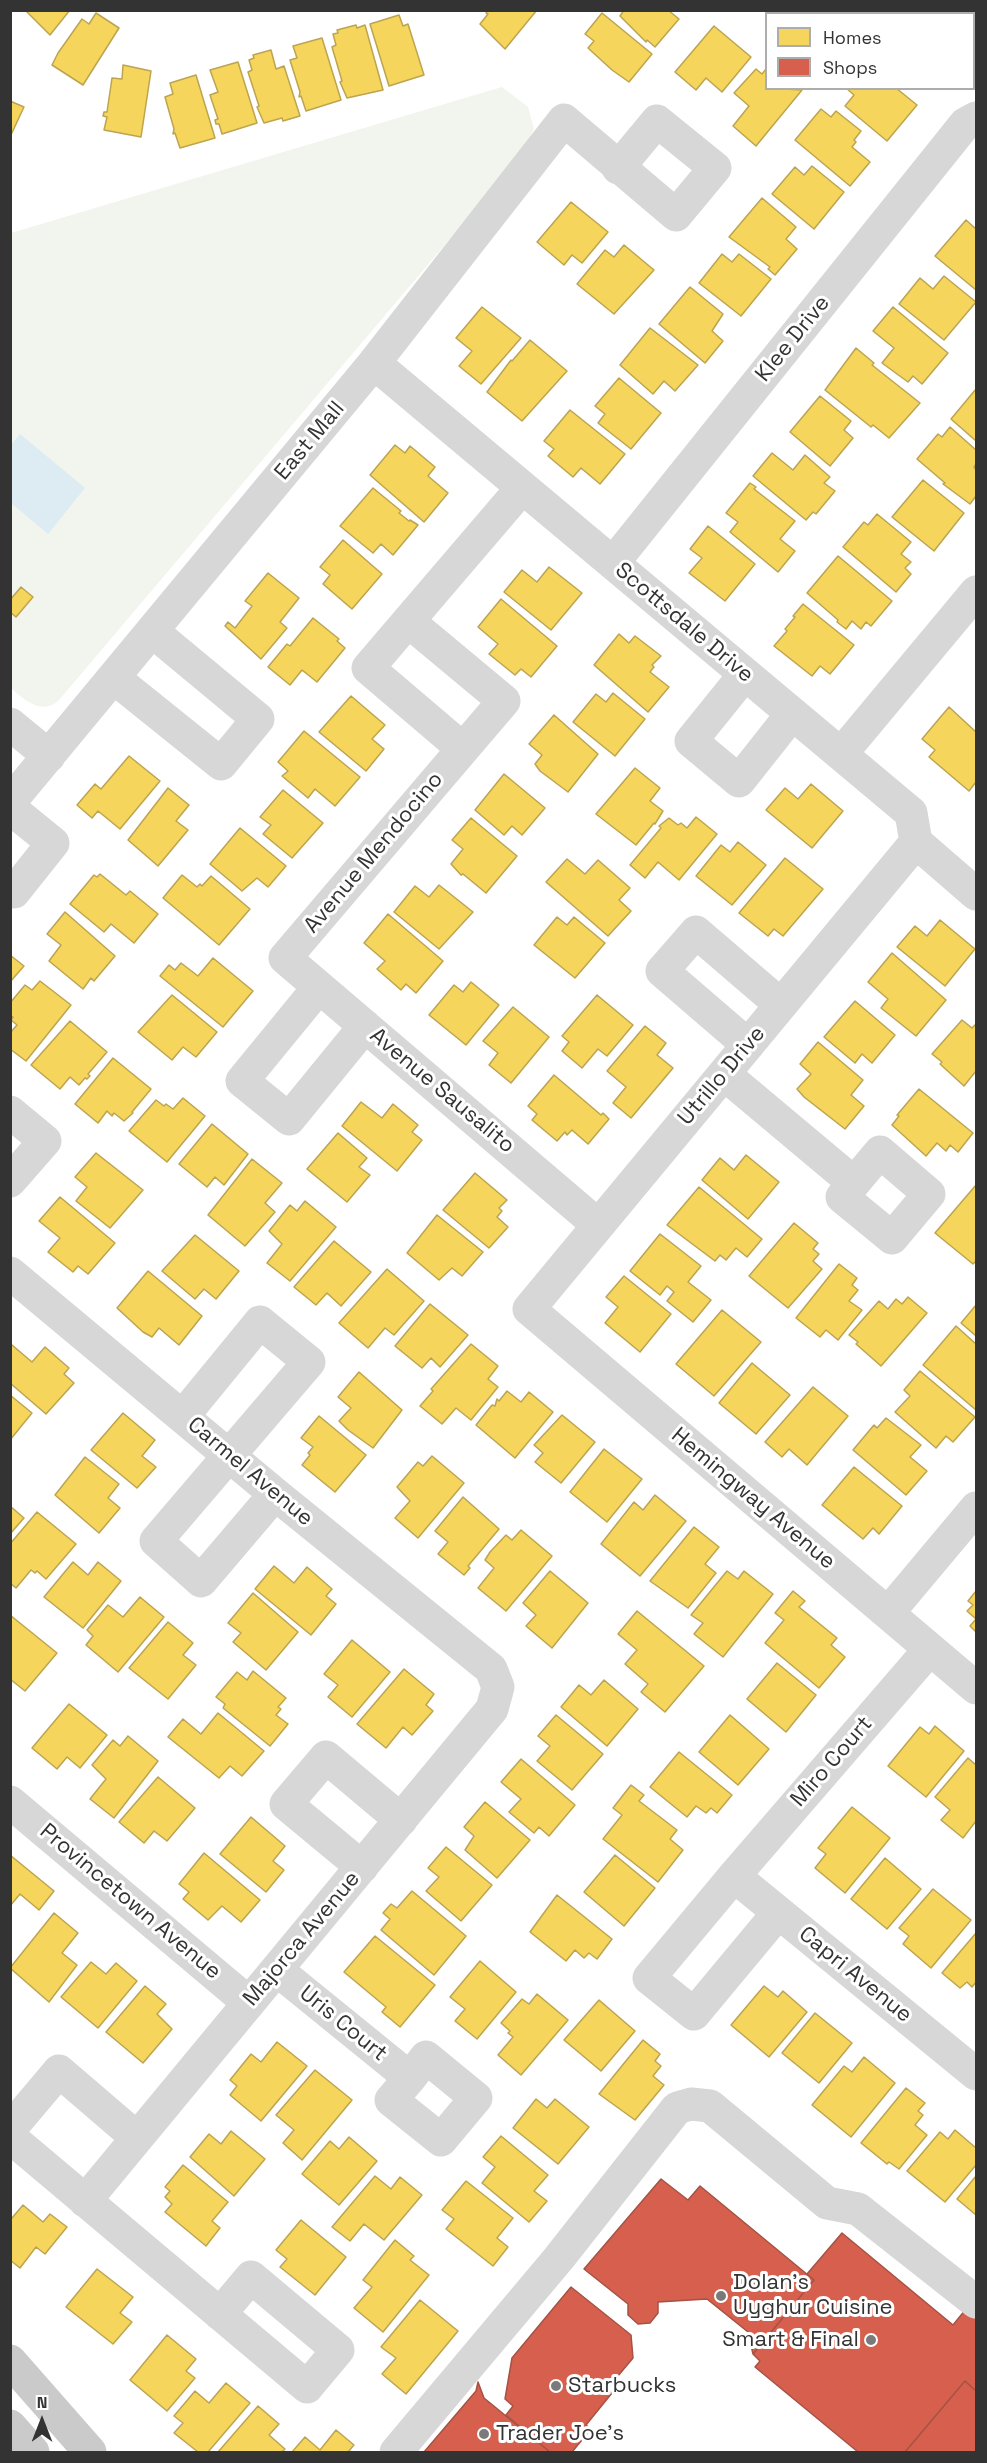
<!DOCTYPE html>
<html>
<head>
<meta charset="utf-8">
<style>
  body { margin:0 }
  #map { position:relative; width:987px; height:2463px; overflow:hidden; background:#fff; font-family:"Space Grotesk",sans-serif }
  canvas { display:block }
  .frame { position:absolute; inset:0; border:12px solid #333; pointer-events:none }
  .legend { position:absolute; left:765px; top:12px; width:210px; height:78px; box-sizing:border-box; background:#fff; border:2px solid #adadad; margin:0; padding:8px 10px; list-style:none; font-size:18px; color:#333 }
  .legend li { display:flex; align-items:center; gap:12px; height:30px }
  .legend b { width:30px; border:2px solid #adadad }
  .north { position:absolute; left:12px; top:2391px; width:60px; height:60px; -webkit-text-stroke:4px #fff; paint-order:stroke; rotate:0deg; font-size:16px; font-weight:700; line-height:24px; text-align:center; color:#333 }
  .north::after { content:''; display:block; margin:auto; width:21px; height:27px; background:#333; clip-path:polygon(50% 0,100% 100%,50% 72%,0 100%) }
</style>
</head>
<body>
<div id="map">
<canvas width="987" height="2463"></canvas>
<div class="frame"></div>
<ul class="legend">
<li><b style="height:16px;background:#f6d55c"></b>Homes</li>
<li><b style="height:16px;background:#d6604d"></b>Shops</li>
</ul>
<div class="north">N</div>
</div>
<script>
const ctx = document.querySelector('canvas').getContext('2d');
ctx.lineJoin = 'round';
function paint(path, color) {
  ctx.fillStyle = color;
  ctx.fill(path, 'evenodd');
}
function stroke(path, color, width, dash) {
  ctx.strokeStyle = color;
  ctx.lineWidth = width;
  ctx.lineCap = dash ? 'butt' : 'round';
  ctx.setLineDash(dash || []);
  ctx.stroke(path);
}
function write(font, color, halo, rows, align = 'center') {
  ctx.font = font + ' "Space Grotesk",sans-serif';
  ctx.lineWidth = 6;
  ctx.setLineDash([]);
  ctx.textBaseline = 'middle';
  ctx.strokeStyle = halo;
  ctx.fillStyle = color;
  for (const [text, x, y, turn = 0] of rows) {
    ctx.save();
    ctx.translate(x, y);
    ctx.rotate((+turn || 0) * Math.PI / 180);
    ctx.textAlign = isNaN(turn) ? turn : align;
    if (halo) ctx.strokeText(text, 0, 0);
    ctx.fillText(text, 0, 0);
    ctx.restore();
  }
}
const green = new Path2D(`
  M502 87 528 107 534 129 520 156 59 700C42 716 24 700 11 688V233Z`);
const water = new Path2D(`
  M20 434 85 488 48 534 11 503V445Z`);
const homes = new Path2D(`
  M25 10H70L50 35Z
  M488 10H537L505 49 480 24 488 14 486 13Z
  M668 10 679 19 655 47 647 40 646 42 620 16 624 10Z
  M785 10H832L830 14H783Z
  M96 13 119 28 83 85 52 65 58 53 82 19 89 24Z
  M602 13 652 54 629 82 612 70 588 48 594 41 585 34Z
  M399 15 403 26 408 24 424 75 389 86 370 24Z
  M356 25 357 28 365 25 383 90 347 98 340 82 342 81 332 47 336 45 333 34 338 33 337 30Z
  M714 26 751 57 722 92 706 78 696 90 675 72Z
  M322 38 341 100 306 111 301 96 299 97 300 92 290 60 297 58 293 46Z
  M271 50 276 69 284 66 300 116 283 121 282 118 264 123 257 107 259 106 248 72 252 70 249 60 254 58 253 55Z
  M238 62 257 123 222 134 219 124H216L215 120 218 119 210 95 218 92 210 70Z
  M123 65 151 71 141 137 104 130 107 117 103 116 104 112H107L112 78 122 79Z
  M756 69 762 74 766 69V88L802 90 756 146 733 126 749 106 734 93Z
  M196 75 215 138 180 148 175 133 173 134 174 129 165 97 173 94 170 83Z
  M846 88H896L917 105 887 141 845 106 854 95Z
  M10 101 24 107 10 137Z
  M821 109 831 117 836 111 861 131 854 140 856 142 852 147 870 162 850 186 795 140Z
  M812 166 844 192 814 229 772 194 795 167 804 175Z
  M762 198 796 227 786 239 797 249 775 275 768 269 770 267 729 237Z
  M571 202 608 232 582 263 572 255 564 265 537 242Z
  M966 220 976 229V290L935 256Z
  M624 245 654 270 614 314 577 284 605 250 614 257Z
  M722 254 732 262 739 254 771 279 741 316 699 283Z
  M944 276 976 302 944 340 899 304 920 278 933 289Z
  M690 287 723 314 712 331 723 341 705 363 659 324Z
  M482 307 521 338 481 384 459 366 472 351 456 338Z
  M893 307 948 353 922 384 913 376 908 382 882 363 894 348 873 331Z
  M650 328 698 365 675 391 664 381 653 394 620 365Z
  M530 340 567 371 522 421 487 392 511 360 512 361Z
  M856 348 874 363 872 365 920 403 889 438 873 425 871 427 825 390Z
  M619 378 661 413 631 449 598 423 605 414 595 406Z
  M976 389V441L951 419Z
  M820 396 851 421 844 430 853 438 830 466 790 432Z
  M570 410 625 454 600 484 581 468 573 477 548 456 554 449 544 441Z
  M950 427 976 450V464L974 467 976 470V496L970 504 943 484 945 483 917 459 938 434 942 437Z
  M395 445 405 453 410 446 435 467 428 476 448 493 424 522 370 475Z
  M772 453 793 470 805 455 830 477 824 483 835 491 816 514 813 512 806 520 753 476Z
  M923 480 964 513 934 551 892 517Z
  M750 483 756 487 754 489 795 521 780 539 795 551 778 572 730 532 738 522 726 513Z
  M373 488 401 511 399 513 409 521 410 520 418 525 393 555 381 544 373 553 340 526Z
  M877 514 911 542 901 554 911 562 905 568 911 574 896 592 843 547 864 522 868 525Z
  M708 526 755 564 725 601 689 573 702 558 690 549Z
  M343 540 382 574 352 609 323 584 330 575 320 567Z
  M838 556 892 601 871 626 866 622 861 629 852 621 846 629 837 622 838 620 807 593Z
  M549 567 582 593 551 630 504 592 522 570 537 582Z
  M268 573 299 598 280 622 287 628 261 659 225 626 228 622 235 628 252 606 245 601Z
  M21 587 33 597 16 617 10 612V600Z
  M501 599 557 646 531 677 521 669 515 675 489 654 498 644 478 627Z
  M803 604 854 645 830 674 820 666 812 676 774 646 787 631 785 629 795 617 793 616Z
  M313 618 339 639 337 641 345 648 317 682 302 670 290 685 268 667 287 644 290 646Z
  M619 634 629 643 635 636 661 656 652 665 654 667 650 672 669 687 648 712 594 665Z
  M613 693 645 719 615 756 573 722 596 694 606 702Z
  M351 696 385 725 372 739 384 749 366 771 319 732Z
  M949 707 976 732V782L969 791 929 757 935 750 922 739Z
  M554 715 598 754 568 792 540 771 535 764 542 755 529 744Z
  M304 731 360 777 335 806 315 789 308 798 282 776 288 771 278 762Z
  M129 756 160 781 120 829 98 811 92 818 77 805 95 784 101 789Z
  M635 768 660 788 650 801 663 811 655 824 654 823 636 845 596 814Z
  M504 774 545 808 522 835 512 826 504 835 475 810Z
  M811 784 843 811 812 848 766 810 785 788 798 799Z
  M168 788 189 805 176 821 188 830 158 866 128 840Z
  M283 790 323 823 292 858 263 834 271 825 260 817Z
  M696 817 717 834 679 880 658 862 645 878 630 865 661 828 659 826 669 818 678 825 681 823 687 828Z
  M471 818 517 856 486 893 463 874 461 875 451 864 463 849 452 840Z
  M240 828 286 866 268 887 257 878 242 891 210 864Z
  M738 842 766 865 732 905 696 876 721 845 730 852Z
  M785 858 823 889 783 936 774 929 768 936 739 913Z
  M567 859 585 874 598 860 630 888 619 900 631 911 608 936 546 882Z
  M100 874 126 895 130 891 158 914 134 943 111 924 104 932 70 904 94 875 97 877Z
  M182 875 197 887 200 884 202 886 211 876 250 909 219 945 163 898Z
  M439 885 473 912 439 949 394 912 415 886 429 897Z
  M65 912 115 956 94 981 91 978 83 989 49 961 61 945 47 934Z
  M388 914 443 961 416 993 406 984 401 990 377 969 385 961 364 943Z
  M557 917 567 925 574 917 605 943 575 978 534 945Z
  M940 920 975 949 945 986 897 947 915 926 927 936Z
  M892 953 946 1000 916 1036 881 1008 888 999 868 982Z
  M10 955 24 966 10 982Z
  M213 958 253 991 223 1027 160 976 169 965 175 970 181 963 198 976Z
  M40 981 71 1005 26 1061 10 1049V1033L17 1025 11 1020 13 1017 10 1015V1003L25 985 32 990Z
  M471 982 499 1005 466 1045 429 1015 454 985 463 992Z
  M172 995 217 1032 196 1057 183 1047 172 1060 138 1032Z
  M597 995 633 1025 607 1056 598 1049 582 1068 562 1051 569 1042 562 1036Z
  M855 1001 895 1035 872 1063 862 1054 855 1063 824 1037Z
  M513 1007 549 1037 511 1083 489 1065 498 1053 483 1041Z
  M962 1020 972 1028 976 1024V1071L964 1086 940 1064 942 1062 932 1054Z
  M70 1021 107 1052 88 1074 90 1076 87 1079 85 1078 79 1085 70 1077 60 1089 31 1065Z
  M645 1026 666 1043 657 1055 673 1068 631 1118 613 1103 626 1087 607 1071Z
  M818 1042 863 1080 851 1095 864 1106 845 1129 804 1097 797 1089 811 1074 800 1064Z
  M113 1058 151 1089 132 1112 133 1113 124 1121 114 1113 112 1116 107 1111 98 1123 75 1104Z
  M554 1075 601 1115 603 1113 609 1119 588 1144 572 1130 567 1135 565 1132 557 1141 532 1120 537 1114 528 1106Z
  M919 1089 973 1133 958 1152 950 1145 946 1151 937 1143 926 1156 892 1125 899 1116 897 1115Z
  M183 1098 205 1116 167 1162 129 1131 156 1100 164 1106 166 1104 173 1109Z
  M361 1102 382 1118 393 1104 418 1125 412 1132 422 1140 397 1171 342 1126Z
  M212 1124 248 1154 224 1185 215 1177 207 1187 179 1164Z
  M338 1133 367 1158 359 1167 370 1175 347 1202 307 1169Z
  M96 1153 143 1190 110 1228 76 1201 87 1187 75 1177Z
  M746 1155 779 1182 748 1219 702 1180 720 1158 734 1170Z
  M252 1159 282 1183 265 1203 275 1212 245 1246 208 1215Z
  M475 1173 507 1200 499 1208 502 1211 497 1217 508 1227 489 1248 443 1210Z
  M976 1185V1261L973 1264 935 1233Z
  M699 1187 762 1239 747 1257 736 1248 726 1260 720 1255 715 1261 667 1225Z
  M60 1197 115 1243 88 1274 78 1266 73 1272 48 1252 60 1238 39 1221Z
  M305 1201 336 1227 290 1281 267 1263 282 1244 269 1231 290 1205 297 1211Z
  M437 1215 483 1252 462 1276 452 1268 439 1280 407 1253Z
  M794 1223 818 1243 813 1249 819 1254 813 1261 822 1269 788 1308 749 1276Z
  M660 1234 701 1266 688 1282 711 1300 693 1322 667 1301 674 1292 667 1286 660 1295 630 1271Z
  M195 1235 239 1271 216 1299 204 1289 195 1299 162 1271Z
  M334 1241 371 1272 341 1306 327 1293 316 1305 294 1287Z
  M839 1264 857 1278 852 1285 858 1290 849 1301 862 1310 838 1340 826 1330 820 1337 796 1318Z
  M387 1269 424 1301 394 1335 385 1328 368 1348 339 1323Z
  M148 1271 202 1316 179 1345 159 1328 152 1337 143 1332 117 1308Z
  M624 1276 671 1314 640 1352 605 1323 618 1307 606 1297Z
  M908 1297 927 1313 881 1366 856 1344 858 1342 849 1335 879 1301 888 1309 896 1299 902 1304Z
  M430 1304 468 1335 440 1367 431 1358 422 1368 395 1346Z
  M976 1305V1336L961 1323Z
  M722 1310 761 1342 714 1396 676 1364Z
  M956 1326 976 1344V1410L923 1365Z
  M471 1344 498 1366 488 1379 498 1387 471 1420 456 1408 442 1424 420 1406 433 1391 431 1389Z
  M12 1345 32 1362 45 1347 69 1368 64 1374 74 1383 46 1414 10 1383V1347Z
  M752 1363 790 1395 756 1434 719 1403Z
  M920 1371 975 1417 953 1442 946 1436 936 1448 895 1412 910 1396 904 1390Z
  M359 1372 402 1410 373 1448 348 1430 339 1421 351 1408 338 1397Z
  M813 1387 848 1416 807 1465 789 1449 782 1457 765 1442Z
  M507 1391 521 1402 529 1392 553 1412 515 1458 476 1425 492 1405 495 1406 497 1399 499 1401Z
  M10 1395 32 1413 10 1440Z
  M123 1413 155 1440 142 1456 156 1467 137 1488 91 1450Z
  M562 1415 595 1442 561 1483 535 1462 543 1453 534 1445Z
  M319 1416 366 1455 335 1492 302 1465 310 1455 308 1453 313 1447 301 1438Z
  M886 1418 921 1445 910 1457 927 1471 906 1495 853 1450 874 1425 877 1428Z
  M604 1449 642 1479 607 1522 570 1492Z
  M432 1456 464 1483 418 1538 395 1518 410 1501 397 1487 418 1462 423 1466Z
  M85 1457 119 1484 108 1498 120 1508 99 1533 55 1495Z
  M854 1467 902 1506 879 1534 873 1528 863 1539 822 1505Z
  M655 1495 686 1521 640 1576 601 1544 634 1502 643 1510Z
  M463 1497 499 1529 468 1566 470 1568 464 1575 438 1554 448 1542 435 1531Z
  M10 1506 24 1518 10 1534Z
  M37 1512 76 1544 46 1579 37 1571 35 1573 31 1570 16 1588 10 1583V1544Z
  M694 1527 719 1547 705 1564 716 1573 688 1608 650 1581Z
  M521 1530 552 1556 506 1611 478 1588 494 1568 485 1560 490 1552 506 1535 512 1540Z
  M73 1562 88 1575 98 1562 121 1581 83 1628 44 1597Z
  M274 1566 294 1583 307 1567 332 1589 326 1596 336 1604 311 1635 255 1589Z
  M550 1571 588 1603 552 1648 526 1626 536 1615 523 1603Z
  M727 1571 738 1579 744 1571 773 1594 723 1657 694 1634 703 1623 691 1615Z
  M793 1591 805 1601 799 1607 837 1638 831 1645 845 1657 819 1688 765 1643 784 1620 775 1613Z
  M976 1591V1632L970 1626 976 1619 967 1611 973 1605 968 1601Z
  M253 1593 298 1632 266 1670 233 1642 241 1633 228 1623Z
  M140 1597 164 1617 118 1672 86 1645 93 1636 87 1630 108 1605 123 1617Z
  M637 1611 704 1666 665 1712 641 1692 648 1684 625 1664 637 1650 618 1634Z
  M10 1615 57 1653 25 1691 10 1679Z
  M168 1622 193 1643 183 1655 196 1665 168 1699 129 1668Z
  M352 1640 390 1672 352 1717 328 1697 338 1685 324 1674Z
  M777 1663 816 1695 786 1732 747 1699Z
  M404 1669 434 1694 426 1705 433 1711 412 1735 403 1727 386 1748 357 1724Z
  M253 1671 286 1698 278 1707 281 1709 276 1715 288 1724 270 1746 223 1708 225 1704 216 1697 237 1672 247 1680Z
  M604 1680 638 1709 607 1746 561 1707 579 1685 591 1695Z
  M69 1704 107 1735 80 1768 67 1757 57 1769 32 1748Z
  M218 1713 264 1751 242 1776 230 1766 219 1778 168 1737 183 1719 201 1734Z
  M556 1715 603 1754 572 1790 537 1761 550 1746 538 1736Z
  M730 1715 769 1749 738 1785 699 1752Z
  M935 1726 964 1751 926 1797 888 1766 920 1727 929 1734Z
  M128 1736 158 1761 114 1818 90 1799 106 1779 92 1765 113 1740 120 1746Z
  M679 1752 732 1795 717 1813 711 1808 706 1813 696 1806 687 1817 650 1787Z
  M968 1758 976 1765V1821L963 1838 941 1820 950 1810 935 1797Z
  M521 1759 575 1805 549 1836 539 1827 534 1833 509 1812 521 1799 501 1782Z
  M158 1777 195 1808 167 1841 154 1831 144 1843 119 1822Z
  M631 1785 644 1795 639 1801 677 1830 670 1839 683 1850 658 1882 603 1839 622 1815 613 1808Z
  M485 1802 530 1840 497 1878 465 1850 474 1836 464 1827Z
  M852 1807 890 1838 845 1893 815 1868 826 1854 818 1848Z
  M251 1817 285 1846 273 1861 284 1870 266 1892 220 1854Z
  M446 1847 492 1885 461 1921 426 1891 439 1877 428 1868Z
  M204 1853 260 1900 241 1922 222 1906 208 1920 183 1899 189 1892 179 1884Z
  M10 1855 54 1891 39 1910 20 1894 10 1906Z
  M615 1855 655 1888 624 1926 584 1892Z
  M885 1858 921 1889 887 1929 851 1899Z
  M933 1889 971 1920 931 1968 903 1944 909 1936 899 1928Z
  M412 1891 466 1936 434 1975 381 1930 390 1919 383 1913 391 1904 397 1908Z
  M557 1895 612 1939 597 1959 589 1953 584 1958 575 1950 566 1961 530 1932Z
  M54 1913 78 1933 62 1953 77 1965 49 2002 10 1968Z
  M976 1933V1982L972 1987 967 1982 960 1988 942 1973Z
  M375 1936 435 1985 400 2027 382 2012 386 2007 344 1972Z
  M480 1961 516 1992 477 2039 455 2021 465 2009 450 1997Z
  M91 1962 106 1974 116 1963 137 1981 98 2028 61 1997Z
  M145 1986 166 2004 157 2014 172 2029 143 2063 106 2032Z
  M764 1986 778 1997 783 1991 807 2012 769 2057 731 2025Z
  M537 1994 568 2020 521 2075 498 2055 513 2037 508 2033 510 2031 501 2023 522 1999 529 2004Z
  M599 2000 635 2031 601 2071 564 2040Z
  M815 2013 852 2043 819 2083 782 2053Z
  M643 2040 660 2054 655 2061 661 2066 653 2076 664 2085 635 2120 599 2094Z
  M277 2042 307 2066 261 2121 230 2095 237 2086 230 2080 251 2054 261 2062Z
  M864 2057 895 2083 851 2137 812 2105 844 2066 852 2072Z
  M315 2070 352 2100 302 2160 283 2143 294 2130 276 2115Z
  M906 2088 925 2103 918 2111 923 2115 915 2125 927 2135 899 2169 889 2162 887 2164 861 2143Z
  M536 2099 547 2108 555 2099 589 2127 558 2164 513 2128Z
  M955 2130 976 2148V2165L945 2202 907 2171 940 2132 948 2139Z
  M231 2131 265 2159 234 2196 190 2157 209 2134 221 2144Z
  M501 2136 548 2175 534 2191 547 2201 529 2222 482 2183 495 2167 483 2157Z
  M349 2137 377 2161 339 2205 302 2174 330 2141 339 2149Z
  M183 2165 228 2202 212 2221 220 2228 206 2246 165 2212 172 2204 165 2197 170 2191 165 2187Z
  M375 2176 391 2189 400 2177 422 2195 384 2240 364 2224 350 2241 332 2227Z
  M976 2176V2215L957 2199Z
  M466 2181 513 2218 497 2238 508 2247 493 2266 446 2229 454 2219 442 2210Z
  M23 2205 43 2222 50 2214 67 2227 45 2254 36 2247 20 2268 10 2260V2217L12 2218Z
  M301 2220 346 2257 315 2295 280 2267 287 2259 276 2250Z
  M395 2240 414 2256 410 2260 429 2275 383 2332 354 2308 372 2287 363 2280Z
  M97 2269 133 2297 120 2313 132 2322 113 2344 66 2307Z
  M420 2300 458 2331 406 2394 382 2374 396 2358 381 2347Z
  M167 2335 196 2359 186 2371 195 2378 167 2411 130 2380Z
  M226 2383 250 2403 208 2452H198L174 2433 183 2423 174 2416 195 2391 209 2403Z
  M258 2406 279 2424 269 2435 285 2449 282 2452H218Z
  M336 2430 354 2445 348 2452H292L305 2437 320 2450Z`);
const shops = new Path2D(`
  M661 2179 688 2200 700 2186 814 2280 753 2354 748 2332 707 2299 658 2302V2313L650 2323 638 2324 628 2315V2304L584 2269Z
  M842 2233 953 2325 966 2309 976 2317V2391L965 2381 905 2452H858L755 2367 760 2361 753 2354 814 2280 807 2274Z
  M571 2287 631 2335 633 2358 607 2389 612 2393 586 2425 591 2429 572 2452H550L506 2415 513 2406 505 2399 512 2358Z
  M965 2381 976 2391V2452H905Z
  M478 2382 484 2398 550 2452H424L476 2391Z`);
const minor = new Path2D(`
  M374 363 911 813 916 842 976 894
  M522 488 368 668 463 749 285 958 598 1225
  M613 563 965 124 976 118
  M408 621 504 701 463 749
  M745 674 691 741 739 781 792 714
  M114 678 221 764 258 719 152 631
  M10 724 49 756
  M841 754 976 592
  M10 802 374 363 564 120 676 215 715 168 657 121 618 168
  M10 808 53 843 14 892 10 889
  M916 842 529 1309 976 1688
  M319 987 242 1081 289 1119 365 1026
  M748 1045 662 971 696 932 781 1005
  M724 1074 854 1183 842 1197 892 1238 929 1194 880 1152 854 1183
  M10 1112 45 1141 10 1181
  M10 1273 275 1494 491 1669 498 1687 492 1709 85 2201
  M183 1416 260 1322 309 1362 156 1541 201 1581 275 1494
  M888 1613 976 1508
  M10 1802 249 2003
  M362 1867 286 1804 326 1757 401 1820
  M734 1876 976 2074
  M778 1913 694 2014 649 1978 734 1876 930 1649
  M277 1970 410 2078 391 2100 441 2140 476 2098 426 2057 410 2078
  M10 2129 59 2071 137 2138
  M10 2137 307 2387 338 2350 251 2277 220 2314
  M396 2452 559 2258 677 2108 691 2104 710 2106 827 2203 858 2209 976 2302`);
const major = new Path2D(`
  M10 2361 90 2452
  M10 2426 33 2452`);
const markers = [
  [721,2296,6,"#7a7a7a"],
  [871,2340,6,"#7a7a7a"],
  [556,2386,6,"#7a7a7a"],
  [484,2434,6,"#7a7a7a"]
];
const streetNames = [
  ["Klee Drive",793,339,-51],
  ["East Mall",310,441,-50],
  ["Scottsdale Drive",684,623,40],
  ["Avenue Mendocino",374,853,-50],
  ["Utrillo Drive",722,1076,-50],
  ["Avenue Sausalito",442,1091,40],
  ["Carmel Avenue",250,1472,40],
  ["Hemingway Avenue",753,1499,40],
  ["Miro Court",832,1762,-49],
  ["Provincetown Avenue",130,1902,40],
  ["Majorca Avenue",302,1939,-50],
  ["Capri Avenue",855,1975,39],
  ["Uris Court",343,2024,39]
];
const poiNames = [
  ["Dolan's",733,2283],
  ["Uyghur Cuisine",733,2308],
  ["Smart & Final",859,2340,"right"],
  ["Starbucks",568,2386],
  ["Trader Joe's",496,2434]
];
paint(green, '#f1f5ed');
paint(water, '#ddebf3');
paint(homes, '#f6d55c');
stroke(homes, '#bca450', 1.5);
paint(shops, '#d6604d');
stroke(shops, '#a55245', 1.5);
stroke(minor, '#d7d7d7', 33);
stroke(major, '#cacaca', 33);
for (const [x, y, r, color] of markers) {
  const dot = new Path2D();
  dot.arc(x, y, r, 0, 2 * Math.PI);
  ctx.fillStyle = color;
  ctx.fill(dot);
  stroke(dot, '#fff', 2);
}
write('22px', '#333', '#fff', streetNames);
write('22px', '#333', '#fff', poiNames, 'left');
</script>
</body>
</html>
